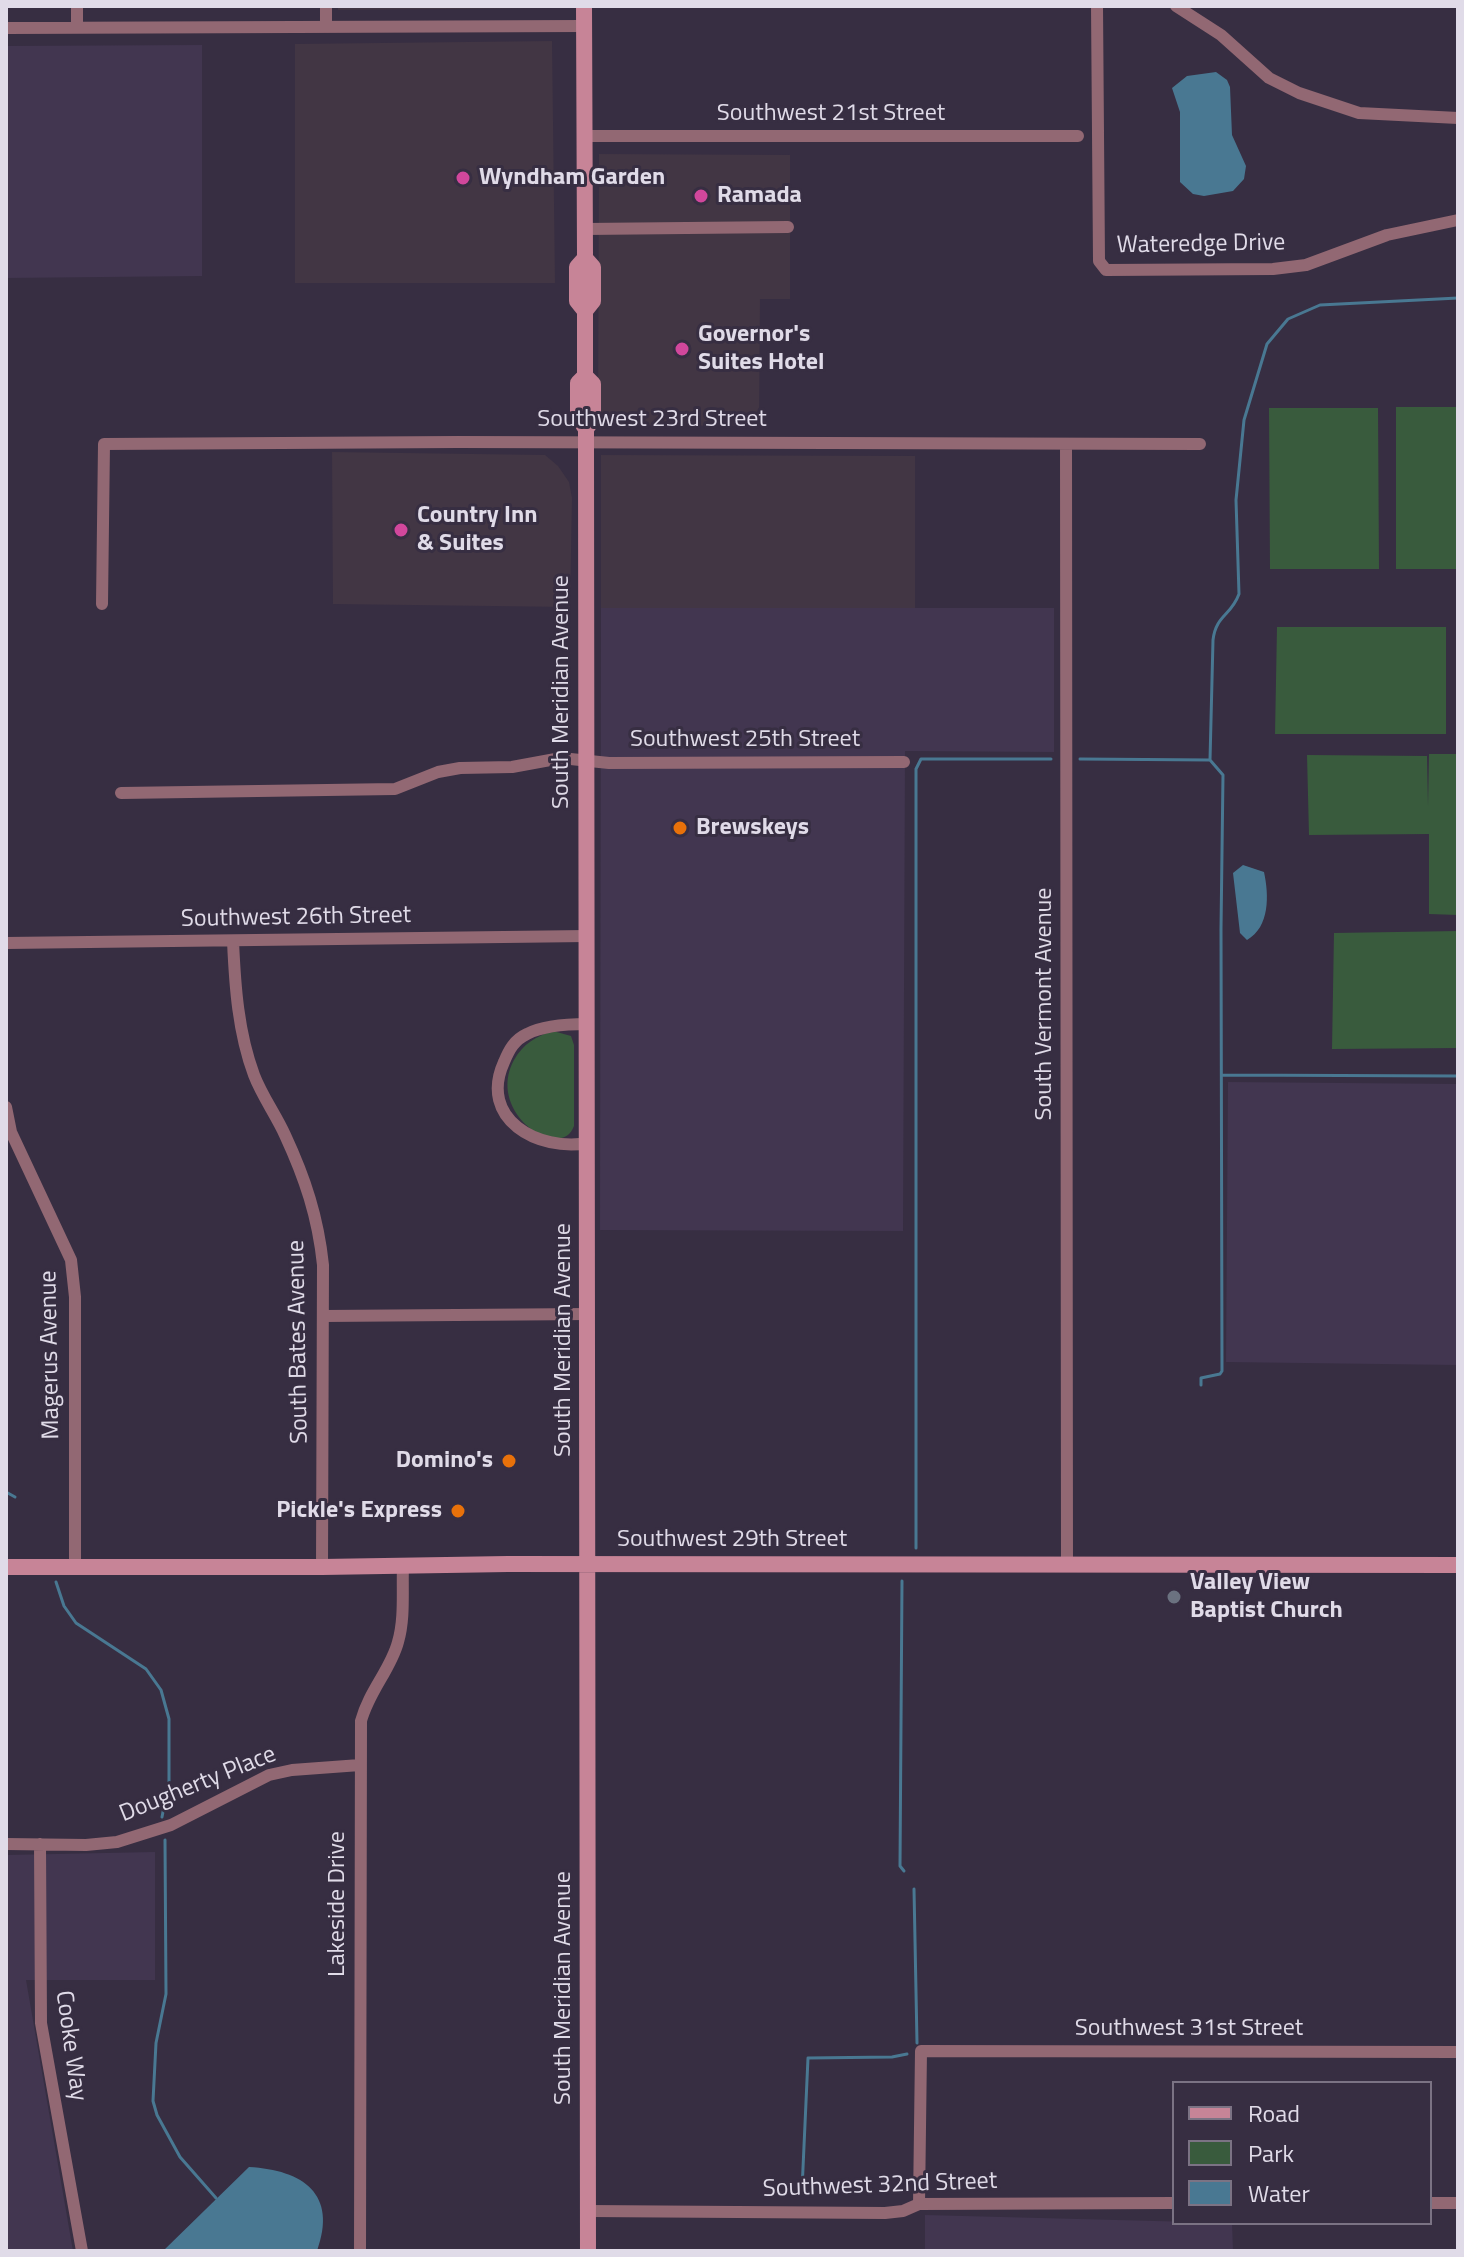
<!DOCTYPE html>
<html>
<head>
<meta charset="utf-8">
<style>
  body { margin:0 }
  #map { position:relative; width:1464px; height:2257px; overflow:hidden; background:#372e42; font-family:"Titillium Web",sans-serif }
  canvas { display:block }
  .frame { position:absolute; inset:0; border:8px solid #e0dbe8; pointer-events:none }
  .legend { position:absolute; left:1172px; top:2081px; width:260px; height:144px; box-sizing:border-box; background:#372e42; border:2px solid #7b7384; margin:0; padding:10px 14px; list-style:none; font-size:24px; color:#e0dbe8 }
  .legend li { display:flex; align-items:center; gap:16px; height:40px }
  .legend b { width:40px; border:2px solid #7b7384 }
</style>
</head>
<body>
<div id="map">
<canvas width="1464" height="2257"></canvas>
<div class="frame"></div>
<ul class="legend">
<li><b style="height:10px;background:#c78497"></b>Road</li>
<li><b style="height:22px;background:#395b3d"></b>Park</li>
<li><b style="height:22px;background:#497892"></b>Water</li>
</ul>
</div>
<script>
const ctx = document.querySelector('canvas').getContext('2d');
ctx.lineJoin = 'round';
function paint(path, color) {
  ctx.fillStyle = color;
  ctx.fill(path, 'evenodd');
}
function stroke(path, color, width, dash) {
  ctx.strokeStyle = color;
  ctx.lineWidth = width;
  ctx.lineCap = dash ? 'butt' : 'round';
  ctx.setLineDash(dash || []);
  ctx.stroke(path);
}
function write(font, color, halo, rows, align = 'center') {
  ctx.font = font + ' "Titillium Web",sans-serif';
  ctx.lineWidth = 6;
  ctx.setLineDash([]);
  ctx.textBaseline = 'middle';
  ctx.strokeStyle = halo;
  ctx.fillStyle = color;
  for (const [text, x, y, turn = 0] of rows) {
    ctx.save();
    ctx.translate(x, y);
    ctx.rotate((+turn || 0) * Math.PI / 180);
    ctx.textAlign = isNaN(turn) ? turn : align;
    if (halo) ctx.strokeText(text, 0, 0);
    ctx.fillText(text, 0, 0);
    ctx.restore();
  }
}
const commercial = new Path2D(`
  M338 6H553V8L338 10Z
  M552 41 555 283H295V44Z
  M599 154 790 155V299H760L759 426 598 425Z
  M332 452 545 455 558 466 569 482 572 498 570 607 333 604Z
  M601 455 915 456V608H601Z`);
const built = new Path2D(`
  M202 45V276L6 278V46Z
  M601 608H1054V752L905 751 903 1231 600 1230Z
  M1228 1082 1458 1084 1457 1365 1226 1362Z
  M155 1852V1980H26L73 2251H6V1855Z
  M925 2215 1232 2223 1233 2251H925Z`);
const green = new Path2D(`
  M1396 407H1458V569H1396Z
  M1269 408H1378L1379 569H1270Z
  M1277 627H1446V734H1275Z
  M1429 754H1458V915L1429 914V834L1309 835 1307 755 1427 756 1428 806Z
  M1458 931V1048L1332 1049 1334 933Z
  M553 1031 571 1036 574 1045V1126C561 1163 485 1113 514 1060 523 1044 536 1036 553 1031Z`);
const water = new Path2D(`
  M1216 72 1227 80 1230 87 1232 135 1246 166 1244 179 1233 191 1204 196 1193 194 1180 182V112L1172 88 1187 76Z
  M1243 865 1264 872C1269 895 1270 927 1247 940L1240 933 1233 873Z
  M249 2167C303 2170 338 2194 317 2251H163Z`);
const stream = new Path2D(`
  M1080 759 1210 760
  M1222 1075 1458 1076
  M1201 1385V1378L1220 1374 1222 1371 1221 929 1223 775 1210 760 1213 640C1216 615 1231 616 1239 594L1236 500 1244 420 1267 344 1288 319 1320 305 1458 298
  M6 1492 15 1497
  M916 1548V769L921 759H1051
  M902 1581 900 1866 904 1871
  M56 1582 64 1606 76 1623 146 1669 161 1690 169 1719V1781L162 1817
  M165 1840 166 1994 156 2043 153 2101 157 2115 180 2157 216 2198
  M914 1889 917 2043
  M802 2190 808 2058 892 2057 907 2054`);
const street = new Path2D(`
  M326 6V26
  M1097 6 1099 261 1106 270 1273 269 1306 265 1387 235 1458 220
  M1176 6 1221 35 1269 78 1299 93 1359 113 1458 118
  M77 27V6
  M6 28 584 26
  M585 136H1078
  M585 229 788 227
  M1066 444 1067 1564
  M102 604 104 444 458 442 1200 444
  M121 793 395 789 438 772 460 768 512 767 561 758 609 763 904 762
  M233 941C235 986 238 1032 254 1075 262 1096 276 1115 285 1135 305 1178 318 1217 323 1265L322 1567
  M6 943 587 936
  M587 1024C568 1024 544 1025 527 1034 514 1040 509 1050 504 1062 478 1119 538 1152 588 1143
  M6 1107 11 1132 71 1260 75 1297V1568
  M324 1316 588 1314
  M6 1844 86 1845 117 1842 171 1825 269 1775 292 1770 360 1765
  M40 1844 41 2023 82 2251
  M1430 2203H1458
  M919 2204 921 2051 1458 2052
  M588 2211 885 2213 903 2211 919 2204 1174 2203
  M360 2251 361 1721C369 1691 391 1669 398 1642 405 1618 402 1591 403 1566`);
const secondary = new Path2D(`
  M584 6 585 258 577 267V301L585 311
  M585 258 593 267V301L585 311V376L578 383V417L586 429
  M585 376 593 384V419L586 429V442L588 2251
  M6 1567H322L508 1564 1458 1565`);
const markers = [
  [463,178,8,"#d1479c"],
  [701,196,8,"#d1479c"],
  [682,349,8,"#d1479c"],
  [401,530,8,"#d1479c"],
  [680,828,8,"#e8710a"],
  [509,1461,8,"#e8710a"],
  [458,1511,8,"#e8710a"],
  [1174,1597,8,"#6b7280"]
];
const streetNames = [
  ["Southwest 21st Street",831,114],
  ["Wateredge Drive",1201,245,-1],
  ["Southwest 23rd Street",652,420],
  ["South Meridian Avenue",562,692,-90],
  ["Southwest 25th Street",745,740],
  ["Southwest 26th Street",296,918,-1],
  ["South Vermont Avenue",1045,1004,-90],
  ["South Meridian Avenue",564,1340,-90],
  ["South Bates Avenue",299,1342,-91],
  ["Magerus Avenue",51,1355,-91],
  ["Southwest 29th Street",732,1540],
  ["Dougherty Place",198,1785,-22],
  ["Lakeside Drive",338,1904,-90],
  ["South Meridian Avenue",564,1988,-90],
  ["Southwest 31st Street",1189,2029],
  ["Cooke Way",70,2046,82],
  ["Southwest 32nd Street",880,2186,-2]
];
const poiNames = [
  ["Wyndham Garden",479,178],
  ["Ramada",717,196],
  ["Governor's",698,335],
  ["Suites Hotel",698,363],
  ["Country Inn",417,516],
  ["& Suites",417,544],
  ["Brewskeys",696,828],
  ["Domino's",493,1461,"right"],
  ["Pickle's Express",442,1511,"right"],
  ["Valley View",1190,1583],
  ["Baptist Church",1190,1611]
];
paint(commercial, '#423644');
paint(built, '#423650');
paint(green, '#395b3d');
paint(water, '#497892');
stroke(stream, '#497892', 3);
stroke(street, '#926873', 12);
stroke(secondary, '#c78497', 16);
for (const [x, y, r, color] of markers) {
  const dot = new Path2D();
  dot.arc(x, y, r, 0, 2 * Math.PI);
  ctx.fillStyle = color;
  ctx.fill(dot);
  stroke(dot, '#372e42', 3);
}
write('24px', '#e0dbe8', '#372e42', streetNames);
write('bold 24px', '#e0dbe8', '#372e42', poiNames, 'left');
</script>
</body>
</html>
